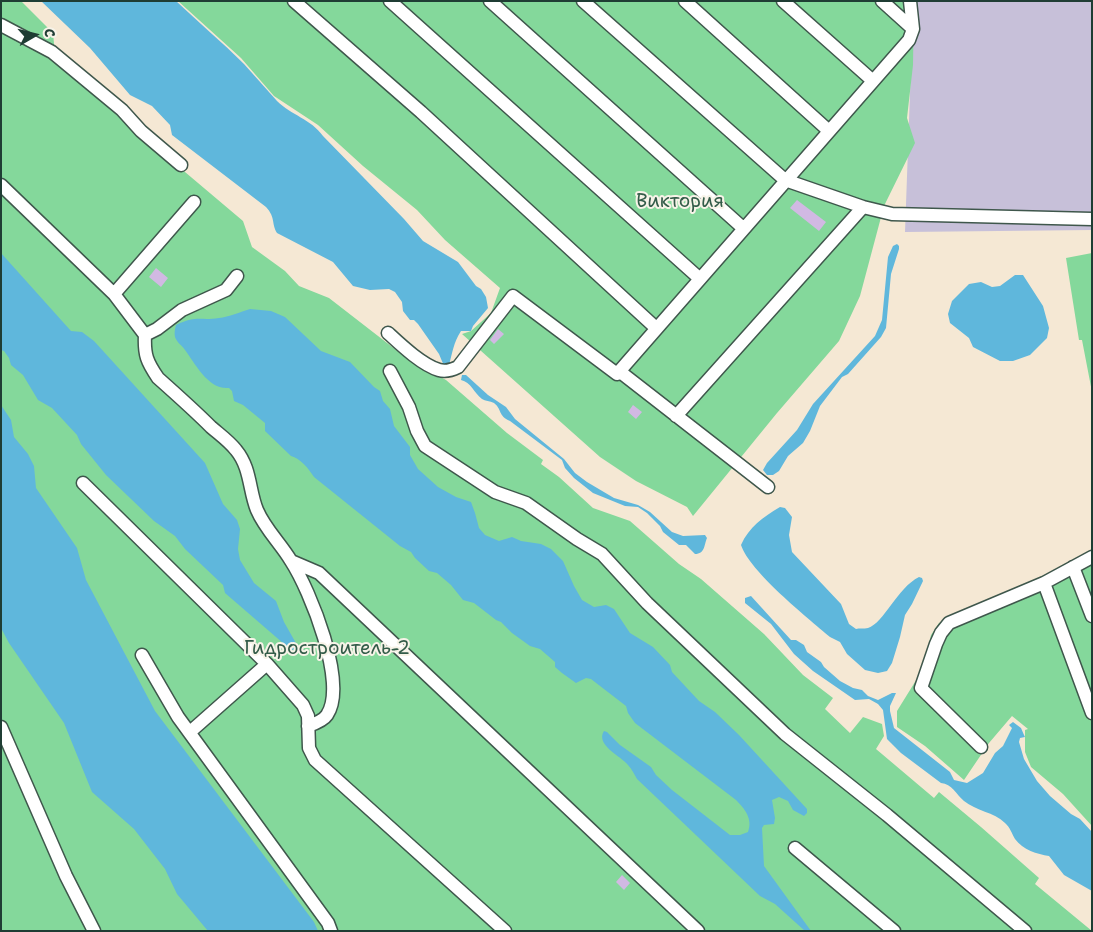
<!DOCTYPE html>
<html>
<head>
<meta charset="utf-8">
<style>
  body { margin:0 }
  #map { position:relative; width:1093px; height:932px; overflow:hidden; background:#f5e8d4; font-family:"Shantell Sans",sans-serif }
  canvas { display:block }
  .frame { position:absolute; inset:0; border:2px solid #1f3d34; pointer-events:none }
  .north { position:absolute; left:10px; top:10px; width:50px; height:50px; -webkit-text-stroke:4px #f7f3e8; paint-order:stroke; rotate:82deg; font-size:14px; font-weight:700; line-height:20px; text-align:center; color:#1f3d34 }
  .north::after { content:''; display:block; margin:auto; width:18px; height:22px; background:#1f3d34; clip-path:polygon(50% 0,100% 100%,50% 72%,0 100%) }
</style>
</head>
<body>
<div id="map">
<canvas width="1093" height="932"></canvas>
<div class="frame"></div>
<div class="north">С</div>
</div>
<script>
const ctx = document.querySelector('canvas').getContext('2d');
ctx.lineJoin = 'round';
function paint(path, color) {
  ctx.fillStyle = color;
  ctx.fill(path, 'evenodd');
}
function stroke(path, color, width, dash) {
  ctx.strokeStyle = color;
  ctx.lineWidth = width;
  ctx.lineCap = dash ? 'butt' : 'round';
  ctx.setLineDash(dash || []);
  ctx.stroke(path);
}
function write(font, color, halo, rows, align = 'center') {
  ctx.font = font + ' "Shantell Sans",sans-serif';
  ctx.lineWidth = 4;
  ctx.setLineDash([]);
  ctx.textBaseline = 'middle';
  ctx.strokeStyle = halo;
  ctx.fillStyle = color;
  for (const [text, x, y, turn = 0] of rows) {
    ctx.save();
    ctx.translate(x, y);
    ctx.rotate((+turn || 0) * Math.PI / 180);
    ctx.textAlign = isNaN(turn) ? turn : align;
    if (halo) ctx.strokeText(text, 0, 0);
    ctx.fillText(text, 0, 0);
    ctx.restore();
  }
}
const industrial = new Path2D(`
  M906 1H1092V230L905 232 912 37Z`);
const green = new Path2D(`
  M1 1H21L53 33 55 54 140 134 243 221 252 247 285 271 299 286 329 298 409 360 446 380 507 433 543 460 541 464 559 477 593 508 630 521 679 564 701 579 764 634 803 675 833 698 825 709 850 733 863 717 882 724 884 736 876 749 934 798 939 792 981 827 1039 878 1035 884 1092 931H1Z
  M178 1H914L913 65 907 118 915 143 884 206 860 296 839 341 777 413 693 516 687 507 636 481 600 457 462 334 471 331 491 313 500 288 445 240 417 210 363 166 318 125 274 96 241 58Z
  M1092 253V392L1082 340H1079L1066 258Z
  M1092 551V826L1063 794 1031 767 1025 752V730L1028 729 1012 716 989 743 964 780 925 746 897 727V711L923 669 931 635 939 623 1033 581Z`);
const water = new Path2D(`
  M41 1H176C198 22 222 42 244 64 255 76 266 89 277 101 291 115 311 119 323 136L404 219 423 241 458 262 476 286 481 289 486 297 488 308 473 326 471 331H461C453 344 453 351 449 365L444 366 439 354 418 324 414 320H410L403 311 402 302 395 292 389 289 370 290 353 286 333 262 277 233C271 223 276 218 266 207L172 135 170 125 152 106 130 95 90 48Z
  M897 244 899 246V249L891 274 886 328 881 337 848 374 842 377 820 406 810 431 803 443 788 456 779 471 773 475H767L763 470 767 463 797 430 813 404 875 336 882 320 888 257 893 246Z
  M1 253 71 331 82 332 94 341 205 463 223 504 237 520 240 529 238 549 240 560 254 583 276 601 284 622 297 645 296 649 291 650 225 593 223 585 185 549 175 536 154 521 106 475 81 444 77 435 52 408 38 400 23 375 11 365 9 358 4 351 1 350Z
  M1015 275H1023L1043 306 1049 328 1047 338 1030 355 1013 361H1000L973 347 969 338 950 323 948 314 952 301 969 284 981 282 992 287 1000 286Z
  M250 309 271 311 285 317 321 351 350 362 374 387 380 391 383 401 390 409 394 426 410 447V455L418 469 438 487 456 497 471 502 475 513 479 528 485 535 499 541 512 537 521 541 541 544 551 549 563 561 574 586 582 600 594 607 606 605 614 609 630 633 653 647 670 665 672 672 699 701 715 712 739 735 807 809V813L804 816 793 810 788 801 779 797 772 800 775 818 774 824 764 825 762 828 764 866 811 931H805L775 904 760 896 637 779C634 774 632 769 628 765 621 756 595 745 604 731L607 732 620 745 651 767 656 775 672 790 730 835H740L748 832C753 819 745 809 736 800L635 723 628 713 626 706 591 679 586 678 576 683 562 673 555 667V662L540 649 530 646 512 633 501 622 496 620 474 603 463 600 451 585 437 573 429 571 415 558 411 552 400 546 314 477C309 469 300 458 291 456L265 431V423L243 405 234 401 232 391 229 388C208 390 195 363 185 350 182 345 177 343 175 337 174 333 175 329 176 325 197 315 200 321 219 318 229 317 240 312 250 309Z
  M462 375H466L488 395 506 407 515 419 564 459 575 473 587 482 614 498 638 505 650 512 672 532 683 536 705 535 707 538C704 545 705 554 695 554L686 545H679L663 532 660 526 647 513 638 507 625 506 593 493 574 478 565 468 562 460 510 421C498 416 502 409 494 403 490 401 485 401 482 399 474 393 471 382 461 380Z
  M1 405 11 420 14 437 28 454 34 466 36 488 77 548 86 580 155 711 314 922 318 931H208L177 894 165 869 134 829 92 792 64 723 9 643 1 628Z
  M780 507 785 508 792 517 789 535 792 552 841 604 849 624 856 629C859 628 864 629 868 628 884 623 897 588 919 577L922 578 923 581 912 604 905 615 900 637 892 663 887 671 878 673 865 670 847 654 840 642 830 637C807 617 750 572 741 545 749 527 763 517 780 507Z
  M751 596 791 640H796L804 645 807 652 821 662 824 667 840 681 853 688 862 690 868 696 878 700 892 693H896L890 706V711L894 728 950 772 954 780 967 783 983 773 995 753 1003 746 1012 728 1009 725 1013 722 1021 728 1024 735 1025 737 1020 738 1019 742 1024 759 1037 781 1050 796 1071 814 1080 819 1092 832V891L1064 875 1049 856C1037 854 1023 850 1015 839 1012 834 1010 827 1005 823 994 812 976 811 964 801 956 794 952 784 941 783L901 753 887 739 883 710 878 704 869 699 855 700 813 671 794 654 771 624 745 603V598Z`);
const building = new Path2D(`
  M797 200 826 222 819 231 790 208Z
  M156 268 168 278 161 287 149 277Z
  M498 329 504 334 494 344 490 340Z
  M633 405 642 412 636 419 628 412Z
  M622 875 630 883 624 890 616 882Z`);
const minor = new Path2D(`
  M294 1 421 112 656 328
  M390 1 699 278
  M490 1 743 228
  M583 1 785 180 863 207 892 214 1092 219
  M685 1 829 131
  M783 1 873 81
  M882 1 913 29
  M1 25 52 52 122 110 141 131 181 165
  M1 185 114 294 145 335C144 355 147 362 158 378 176 394 194 410 211 427 219 434 229 441 236 450 251 468 249 491 257 510 265 529 281 544 291 561 310 590 348 684 327 715 323 721 314 724 308 726
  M114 294 194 202
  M388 333C401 345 422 365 439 370 446 372 452 370 458 367L513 296 617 374 909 40 913 29 910 1
  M145 335 157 329 182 310 226 290 237 276
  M390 371 409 407 417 431 425 446 495 492 526 503 577 539 602 554 647 603 785 734 887 815 1025 931
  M619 371 768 487
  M676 416 863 207
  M83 483 267 664 303 705 308 716 309 748 315 760 505 931
  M291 561 319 573 698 931
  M1073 567 1092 616
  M1044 583 1092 713
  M142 655 178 717 328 923 331 931
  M1 727 66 876 94 931
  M190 732 267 664
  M981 747 921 688 936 644 941 633 949 623 1044 583 1092 557
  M795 848 894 931`);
const parkNames = [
  ["Виктория",680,202],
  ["Гидростроитель-2",327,649]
];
paint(industrial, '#c7c0d9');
paint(green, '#84d89b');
paint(water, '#5fb7dc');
paint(building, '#d1b9e3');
stroke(minor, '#3f574c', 15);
stroke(minor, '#fff', 12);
write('19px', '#335c49', '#f7f3e8', parkNames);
</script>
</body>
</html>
